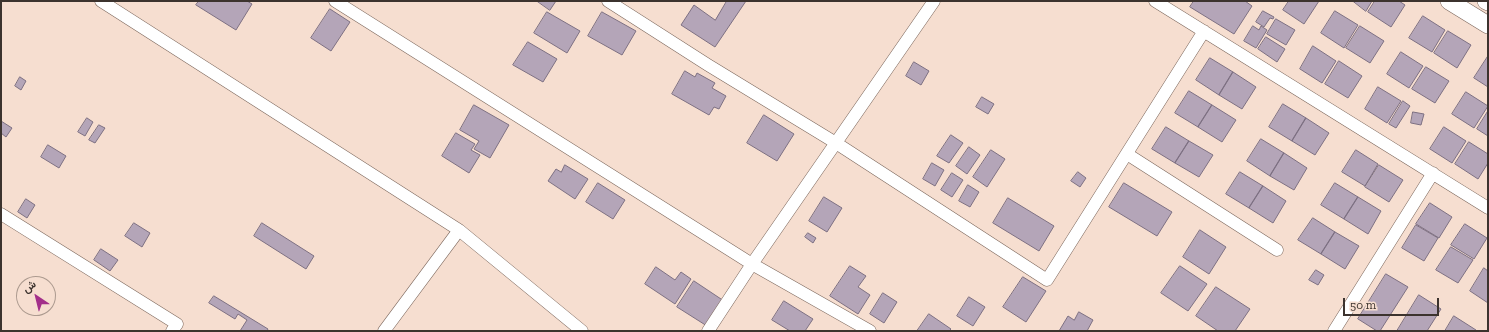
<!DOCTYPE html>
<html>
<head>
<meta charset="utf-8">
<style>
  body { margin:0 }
  #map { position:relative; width:1489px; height:332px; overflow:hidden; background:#f6ded0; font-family:"Zilla Slab",Vazirmatn,serif }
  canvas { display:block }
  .frame { position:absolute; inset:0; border:2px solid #3c332e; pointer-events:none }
  .north { position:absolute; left:16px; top:276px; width:40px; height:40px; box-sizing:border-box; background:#f6ded0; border:1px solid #ac9a8f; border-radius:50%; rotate:325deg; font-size:11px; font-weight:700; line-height:16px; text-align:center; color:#3c332e }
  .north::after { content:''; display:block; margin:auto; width:14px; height:18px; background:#a32f8a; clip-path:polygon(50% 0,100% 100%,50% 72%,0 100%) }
  .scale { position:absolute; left:1343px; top:298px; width:96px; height:18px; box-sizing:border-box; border:2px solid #3c332e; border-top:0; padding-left:5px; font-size:12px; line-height:14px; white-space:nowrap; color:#3c332e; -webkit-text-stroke:3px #f6ded0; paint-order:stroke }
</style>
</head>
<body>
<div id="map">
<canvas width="1489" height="332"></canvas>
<div class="frame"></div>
<div class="north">ش</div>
<div class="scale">50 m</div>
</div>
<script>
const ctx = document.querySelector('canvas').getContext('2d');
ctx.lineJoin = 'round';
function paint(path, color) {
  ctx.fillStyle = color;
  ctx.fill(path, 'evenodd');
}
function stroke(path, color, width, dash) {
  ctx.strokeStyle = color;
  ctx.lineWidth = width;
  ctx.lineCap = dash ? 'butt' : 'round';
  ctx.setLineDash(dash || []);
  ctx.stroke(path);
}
const building = new Path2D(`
  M199 1H247L252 4 236 30 196 5Z
  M537 1H556L550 10Z
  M727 1H746L715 47 681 25 694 5 715 20Z
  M1194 1H1245L1252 6 1234 34 1190 7Z
  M1289 1H1319L1304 24 1283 10Z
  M1353 1H1372L1366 11Z
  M1375 1H1399L1405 5 1391 27 1368 12Z
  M330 9 350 22 331 51 311 38Z
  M1263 11 1274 17 1273 19 1270 18 1264 27 1256 22Z
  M1335 11 1358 25 1344 48 1321 33Z
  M547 12 580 31 567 53 534 33Z
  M602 12 636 31 622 55 588 36Z
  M1423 16 1445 30 1432 52 1409 38Z
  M1276 19 1295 30 1286 45 1267 34Z
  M1253 26 1259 30 1261 26 1267 30 1256 48 1244 41Z
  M1360 26 1384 41 1370 63 1346 48Z
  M1448 31 1471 45 1457 68 1434 53Z
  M1266 37 1285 49 1277 62 1258 49Z
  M528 42 557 59 543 82 513 65Z
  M1313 46 1336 61 1322 83 1300 69Z
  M1401 52 1423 66 1409 88 1387 74Z
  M1488 56V87L1474 78Z
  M1210 58 1233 72 1219 95 1196 80Z
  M1339 61 1362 76 1348 98 1325 84Z
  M914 62 929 71 921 85 906 76Z
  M1426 67 1449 81 1435 103 1412 89Z
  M685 71 695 77 697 73 715 83 712 88 726 96 719 109 714 107 709 115 672 94Z
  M1233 72 1256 87 1242 109 1219 95Z
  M20 77 26 81 21 90 15 86Z
  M1378 87 1401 101 1387 123 1365 109Z
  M1189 91 1212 105 1198 127 1175 113Z
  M1466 92 1488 106 1474 128 1452 114Z
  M982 97 994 104 988 114 976 107Z
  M1403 101 1410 106 1396 128 1389 124Z
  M1283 104 1306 118 1292 141 1269 127Z
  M474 105 509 125 490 158 474 149 479 141 460 130Z
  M1212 105 1236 120 1222 142 1198 127Z
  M1488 111V136L1477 129Z
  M1413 112 1424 114 1421 125 1411 123Z
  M764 115 794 134 777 161 747 143Z
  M87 118 93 122 85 136 78 132Z
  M1306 118 1329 133 1315 155 1292 141Z
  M1 121 12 128 6 137 1 133Z
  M99 125 105 128 95 143 89 140Z
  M1166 127 1189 141 1175 163 1152 149Z
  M1444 127 1466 141 1452 163 1430 149Z
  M456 133 475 144 471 150 480 155 469 173 442 156Z
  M951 135 963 143 949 163 937 156Z
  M1261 139 1284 153 1270 176 1247 161Z
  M1189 141 1213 155 1199 177 1175 163Z
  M1469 142 1488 154V163L1478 179 1455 164Z
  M48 145 66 156 59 168 41 157Z
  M969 147 980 155 967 174 956 166Z
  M991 150 1005 159 987 187 973 177Z
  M1356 150 1378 164 1365 186 1342 172Z
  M1284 153 1307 168 1294 190 1270 176Z
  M932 163 944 170 935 186 923 179Z
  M565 165 588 179 575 199 548 181 556 169 561 172Z
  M1379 165 1403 180 1389 202 1365 187Z
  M1078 172 1086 178 1080 187 1071 181Z
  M1240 172 1263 186 1249 208 1226 194Z
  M952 173 963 180 952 197 941 190Z
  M598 183 625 200 613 219 586 202Z
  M1124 183 1172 212 1157 236 1109 207Z
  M1335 183 1358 197 1344 219 1321 205Z
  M968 185 979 192 970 207 959 201Z
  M1263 186 1286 201 1273 223 1249 208Z
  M824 197 842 208 827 232 809 221Z
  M1358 197 1381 211 1368 234 1344 219Z
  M1008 198 1054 226 1039 251 993 223Z
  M26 199 35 205 27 218 18 212Z
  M1430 203 1452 217 1439 238 1416 224Z
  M1313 218 1335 232 1321 254 1298 240Z
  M134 223 150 233 142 247 125 236Z
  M262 223 314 256 306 269 254 236Z
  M1465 224 1487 238 1474 259 1451 245Z
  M1416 225 1438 238 1424 261 1402 248Z
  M1200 230 1226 247 1209 274 1183 257Z
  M1335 232 1359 246 1345 269 1321 254Z
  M808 233 816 238 813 243 805 237Z
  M1451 247 1473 260 1458 283 1436 270Z
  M101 249 118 260 110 271 94 260Z
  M850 266 866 276 858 287 870 295 858 314 830 296Z
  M1180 266 1207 284 1188 311 1161 293Z
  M656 267 675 280 681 272 691 279 675 304 645 284Z
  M1484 268 1488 271V303L1470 291Z
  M1316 270 1324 275 1318 285 1309 280Z
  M1386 274 1408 287 1380 331H1377L1358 319Z
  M1023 277 1046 291 1026 322 1003 307Z
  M694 281 724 301 707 326 677 307Z
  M1216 287 1250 309 1235 331H1218L1196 316Z
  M883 293 897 302 884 323 870 314Z
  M1419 295 1441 309 1427 331H1397Z
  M214 296 268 329 267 331H240L247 320 238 314 235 319 209 303Z
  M969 297 985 307 973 326 957 316Z
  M784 301 813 319 805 331H790L772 320Z
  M1079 312 1093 320 1087 331H1059L1068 316 1074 320Z
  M929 314 951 329 949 331H917Z
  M1454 316 1476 330 1475 331H1445Z`);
const street = new Path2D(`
  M101 1 459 230 582 331
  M335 1 752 264 870 331
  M608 1 708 65 836 143 1047 280 1204 31
  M1155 1 1488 208
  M1127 154 1277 250
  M1 214 177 324 172 331
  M384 331 459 230
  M708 331 752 264 934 1
  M1334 331 1433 173`);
const secondary = new Path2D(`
  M1449 1 1488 25
  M1486 1 1488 2`);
paint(building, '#b4a5b8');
stroke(building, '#7d7082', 1);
stroke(street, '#7b665b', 13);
stroke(secondary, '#7b665b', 18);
stroke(street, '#fff', 12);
stroke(secondary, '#fff', 17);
</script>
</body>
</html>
